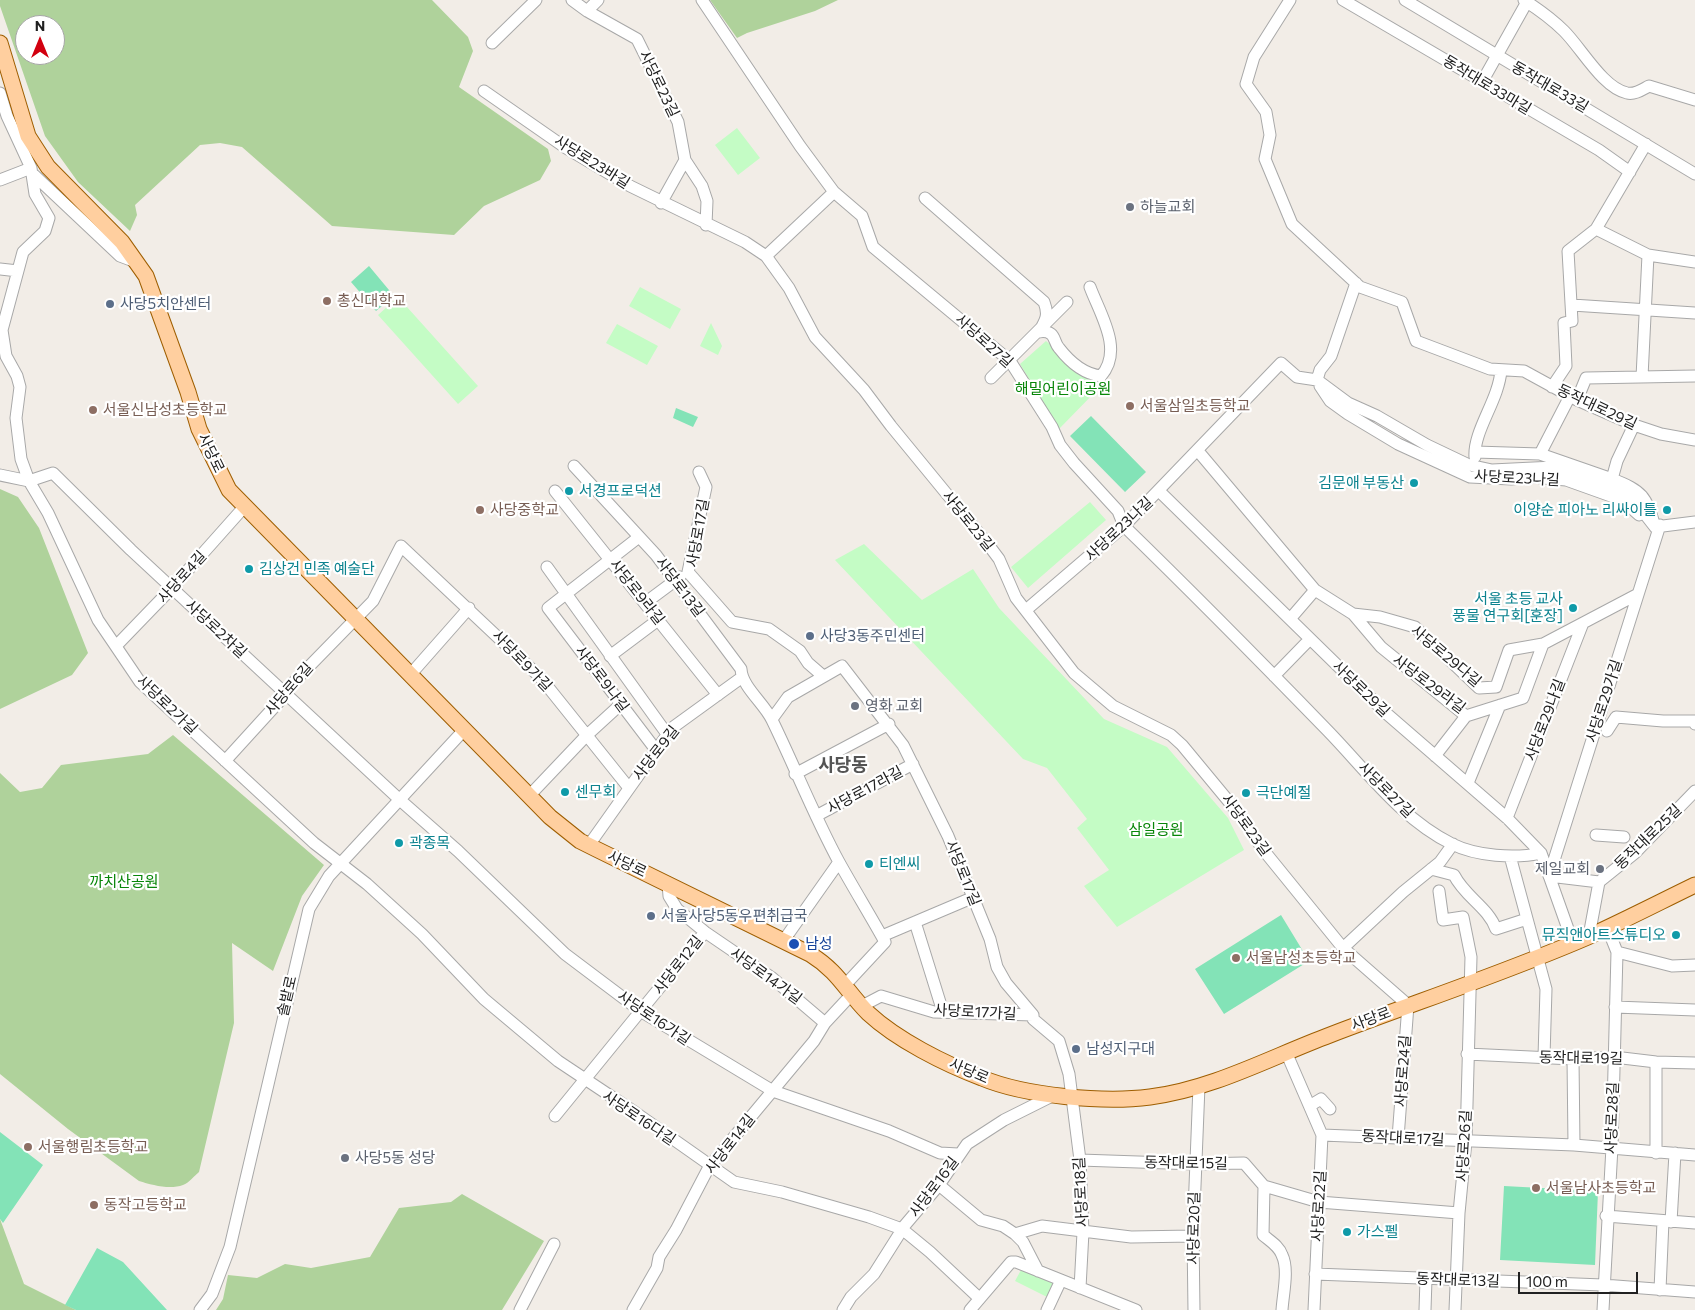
<!DOCTYPE html>
<html>
<head>
<meta charset="utf-8">
<style>
  body { margin:0 }
  #map { position:relative; width:1695px; height:1310px; overflow:hidden; background:#f2ede7; font-family:Commissioner,sans-serif }
  canvas { display:block }
  .north { position:absolute; left:15px; top:15px; width:50px; height:50px; box-sizing:border-box; background:#fff; border:1px solid #a6a6a6; border-radius:50%; rotate:0deg; font-size:14px; font-weight:700; line-height:20px; text-align:center; color:#212121 }
  .north::after { content:''; display:block; margin:auto; width:18px; height:22px; background:#d2000f; clip-path:polygon(50% 0,100% 100%,50% 72%,0 100%) }
  .scale { position:absolute; left:1518px; top:1272px; width:120px; height:22px; box-sizing:border-box; border:2px solid #212121; border-top:0; padding-left:6px; font-size:15px; line-height:18px; white-space:nowrap; color:#212121; -webkit-text-stroke:4px #fff; paint-order:stroke }
</style>
</head>
<body>
<div id="map">
<canvas width="1695" height="1310"></canvas>
<div class="north">N</div>
<div class="scale">100 m</div>
</div>
<script>
const ctx = document.querySelector('canvas').getContext('2d');
ctx.lineJoin = 'round';
function paint(path, color) {
  ctx.fillStyle = color;
  ctx.fill(path, 'evenodd');
}
function stroke(path, color, width, dash) {
  ctx.strokeStyle = color;
  ctx.lineWidth = width;
  ctx.lineCap = dash ? 'butt' : 'round';
  ctx.setLineDash(dash || []);
  ctx.stroke(path);
}
function write(font, color, halo, rows, align = 'center') {
  ctx.font = font + ' Commissioner,"Noto Sans KR",sans-serif';
  ctx.lineWidth = 4.5;
  ctx.setLineDash([]);
  ctx.textBaseline = 'middle';
  ctx.strokeStyle = halo;
  ctx.fillStyle = color;
  for (const [text, x, y, turn = 0] of rows) {
    ctx.save();
    ctx.translate(x, y);
    ctx.rotate((+turn || 0) * Math.PI / 180);
    ctx.textAlign = isNaN(turn) ? turn : align;
    if (halo) ctx.strokeText(text, 0, 0);
    ctx.fillText(text, 0, 0);
    ctx.restore();
  }
}
const forest = new Path2D(`
  M0 0H432L468 37 473 51 459 87 548 149 551 161 540 180 484 206 454 235 332 226 242 147 220 143 200 145 135 205 137 215 130 231 78 182 45 136 0 6ZM25 25H55V55H25Z
  M710 0H838L815 11 747 33 737 38Z
  M0 489 18 497 39 528 88 653 72 675 0 709Z
  M173 735 324 865 302 896 273 971 232 943 234 1023 199 1172C194 1176 189 1183 183 1185 170 1190 152 1185 139 1181L68 1129 0 1074V773L20 792 42 788 61 765 148 754Z
  M462 1194 544 1241 502 1310H216L223 1299 228 1275 257 1278 285 1264 311 1268 370 1257 399 1208 451 1202Z
  M0 1219 24 1284 76 1310H0Z`);
const park = new Path2D(`
  M737 128 760 158 738 175 715 145Z
  M640 287 681 309 670 329 629 306Z
  M398 297 478 386 458 404 378 315Z
  M711 323 722 346 718 355 700 346Z
  M617 324 658 346 647 365 606 343Z
  M1046 341 1100 387 1059 429 1020 364Z
  M1090 502 1106 520 1028 588 1011 567Z
  M864 544 922 600 973 569 999 608 1104 719 1167 747 1228 818 1244 850 1117 927 1084 886 1109 870 1077 828 1087 819 1047 768 1023 759 835 560Z
  M1021 1270 1055 1282 1051 1299 1015 1281Z`);
const pitch = new Path2D(`
  M369 266 394 296 376 311 351 282Z
  M676 408 698 417 693 427 673 418Z
  M1091 416 1146 472 1125 492 1070 436Z
  M1281 915 1309 961 1224 1014 1195 969Z
  M0 1132 43 1165 3 1223 0 1219Z
  M1504 1186 1598 1191 1595 1265 1500 1260Z
  M97 1248 123 1262 167 1310H76L65 1305Z`);
const minor = new Path2D(`
  M572 0 587 11 637 39 678 122 685 160 702 186 707 201 706 225
  M702 0 800 146 834 192 862 216 873 247 1010 361 1052 427 1060 445 1074 463 1118 511 1124 526C1193 593 1260 661 1327 730 1366 770 1401 819 1452 844 1476 856 1515 859 1541 853
  M1290 0 1254 57 1246 84 1266 112 1270 135 1265 159 1292 224 1360 287 1402 302 1416 341 1490 369 1524 371 1577 400 1634 425 1661 434 1695 440
  M1343 0 1599 150 1630 172
  M1405 0 1695 174
  M1524 0C1538 9 1553 20 1564 31 1582 49 1603 88 1627 93 1635 95 1643 89 1649 86L1695 100
  M587 11 598 0
  M492 43 536 0
  M1482 82 1528 0
  M484 91 566 148 630 186 745 242 766 256 789 288 815 337 864 390 891 426 987 543 999 559 1016 598 1074 673 1113 706 1171 735 1182 745 1235 809 1265 852 1343 948 1408 1005 1398 1138
  M0 93 7 116 31 168 35 194 49 218 45 231 23 252 2 330 6 356 17 376 20 387 16 418 21 459 29 481 48 513 98 620 140 682 314 843 367 884 422 934 484 999 558 1061 636 1113 734 1182 782 1192 869 1217 902 1229 930 1252 979 1298
  M34 175 120 256 136 262
  M0 180 31 168
  M925 198 1044 302C1049 315 1046 320 1039 332
  M661 203 685 160
  M1596 229 1648 255 1695 262
  M766 256 834 192
  M0 269 18 271
  M1572 305 1695 313
  M1039 332C1044 331 1047 331 1051 334 1055 337 1055 344 1059 348 1069 361 1084 374 1101 376 1124 350 1100 314 1090 287
  M1642 377 1648 255
  M991 378 1067 302
  M1317 380 1320 370 1331 356 1356 283
  M1320 386 1330 401 1348 414 1398 444 1470 477 1511 479 1532 477 1566 480 1622 500 1639 515
  M1552 387 1566 366 1564 323 1572 321 1568 251 1596 229 1646 144
  M1577 400 1586 378 1695 376
  M1634 425 1617 461 1612 479C1643 491 1646 496 1655 527L1695 522
  M1198 451 1315 590 1353 614 1380 617 1415 627 1479 688 1496 687 1509 650 1543 644 1638 594
  M1475 452 1540 454 1570 396
  M1540 454 1612 479
  M1475 457C1473 431 1499 400 1501 370
  M574 466 656 555 741 669C742 687 764 703 772 720 795 767 814 816 839 862 854 889 870 915 885 942L846 984
  M699 472 706 487 688 572 732 622 769 629 800 651 808 663 823 676
  M0 475 29 481 53 473 131 550 400 800 458 851 565 954 642 1012 773 1091 889 1131 940 1153 958 1154
  M555 491 718 695
  M1159 491 1387 714 1507 818 1541 853 1573 943
  M1660 525 1549 876 1599 882 1635 853 1695 791
  M639 537 548 608 656 750
  M547 567 667 734
  M645 603 680 577
  M1026 610 1124 526 1281 363 1297 377 1317 380 1348 403 1377 416 1427 445 1469 465 1492 470 1554 467 1611 487 1630 495 1655 527
  M1353 614 1381 647 1466 716 1523 698 1543 644
  M1290 619 1315 590
  M116 646 172 588 245 506
  M610 656 658 620
  M410 675 469 608
  M1274 676 1310 639
  M772 719 788 697 842 666 903 745 948 836 990 939 997 967 1006 983 1033 1015V1019L1059 1041 1069 1074 1080 1160 1083 1232 1080 1288
  M1607 731 1616 717 1663 721H1695V724
  M1435 756 1466 716
  M225 761 286 694 289 687 373 601 401 546 540 677 629 788
  M795 774 889 724
  M1468 783 1500 705
  M529 796 586 736 621 704
  M816 816 913 764
  M1507 818 1583 623
  M1596 835 1624 837
  M589 845 672 728 741 678
  M1510 856 1546 989 1544 1057
  M1431 869 1454 875C1465 897 1488 907 1496 929L1527 919
  M668 884 669 896 677 909 705 932 771 977 825 1023
  M1439 891 1443 920 1463 917 1471 957 1466 1141 1459 1213 1455 1310
  M915 922 943 1012
  M882 936 974 897
  M1589 936 1599 882
  M784 940 839 862
  M1343 948 1403 892 1440 862 1453 844
  M1617 952 1672 966 1695 965
  M862 1006 881 996 934 1012 1033 1015
  M1615 1007 1695 1010
  M1286 1052 1322 1135 1314 1310
  M1467 1054 1573 1059 1614 1057 1656 1062 1695 1063
  M1573 1059 1574 1145
  M1311 1105 1321 1099 1330 1109
  M555 1116 705 932
  M1322 1135 1574 1145 1695 1155
  M1656 1153V1062
  M1080 1160 1196 1164 1244 1163 1264 1186 1319 1202 1459 1213
  M939 1185 981 1220 1003 1226 1015 1234 1023 1242 1038 1271
  M1264 1186 1263 1235C1270 1241 1279 1246 1282 1255 1289 1269 1283 1294 1282 1310
  M1606 1216 1695 1223
  M1671 1222 1675 1153
  M1015 1234 1042 1226 1131 1237 1193 1236
  M1315 1274 1603 1285 1695 1292
  M1660 1290 1663 1221
  M200 1310 212 1294 230 1247 309 909 329 876 464 730
  M520 1310 554 1244
  M633 1310 657 1268 659 1257 676 1230 709 1167 814 1041 825 1023 852 994
  M843 1310 851 1297 874 1274 905 1225 939 1185 967 1144 1004 1120 1054 1095
  M970 1310 1011 1262H1016L1136 1310
  M1047 1310 1061 1280
  M1194 1310 1193 1236 1199 1086
  M1425 1310 1426 1279
  M1603 1310 1612 1147 1617 952 1607 927`);
const major = new Path2D(`
  M0 43 28 136 48 167 122 242 146 276 188 392 199 429 229 490 550 817 580 841 596 849 810 954C839 972 846 991 868 1013 897 1040 945 1064 982 1078 1025 1096 1104 1103 1150 1097 1213 1089 1271 1057 1330 1035 1416 1002 1505 973 1590 936 1625 920 1660 902 1695 885`);
const markers = [
  [1130,207,5,"#6b7280"],
  [327,301,5,"#8d6e63"],
  [110,304,5,"#5c6f8a"],
  [1130,406,5,"#8d6e63"],
  [93,410,5,"#8d6e63"],
  [1414,483,5,"#0f9aa8"],
  [569,491,5,"#0f9aa8"],
  [480,510,5,"#8d6e63"],
  [1667,510,5,"#0f9aa8"],
  [249,569,5,"#0f9aa8"],
  [1573,608,5,"#0f9aa8"],
  [810,636,5,"#5c6f8a"],
  [855,706,5,"#6b7280"],
  [565,792,5,"#0f9aa8"],
  [1246,793,5,"#0f9aa8"],
  [399,843,5,"#0f9aa8"],
  [869,864,5,"#0f9aa8"],
  [1600,869,5,"#6b7280"],
  [651,916,5,"#5c6f8a"],
  [1676,935,5,"#0f9aa8"],
  [794,944,6,"#1a4fb4"],
  [1236,958,5,"#8d6e63"],
  [1076,1049,5,"#5c6f8a"],
  [28,1147,5,"#8d6e63"],
  [345,1158,5,"#6b7280"],
  [1536,1188,5,"#8d6e63"],
  [94,1205,5,"#8d6e63"],
  [1347,1232,5,"#0f9aa8"]
];
const streetNames = [
  ["사당로23길",659,84,64],
  ["동작대로33마길",1487,85,31],
  ["동작대로33길",1550,87,30],
  ["사당로23바길",592,162,32],
  ["사당로27길",984,341,42],
  ["동작대로29길",1597,407,25],
  ["사당로",211,453,64],
  ["사당로23나길",1517,478,3],
  ["사당로23길",968,521,51],
  ["사당로23나길",1119,529,-43],
  ["사당로17길",698,533,-80],
  ["사당로4길",182,577,-48],
  ["사당로13길",680,587,53],
  ["사당로9라길",637,592,52],
  ["사당로2차길",216,629,43],
  ["사당로29다길",1446,656,40],
  ["사당로9가길",522,661,46],
  ["사당로9나길",602,679,53],
  ["사당로29라길",1429,684,37],
  ["사당로6길",289,689,-49],
  ["사당로29길",1361,689,44],
  ["사당로29가길",1604,701,-72],
  ["사당로2가길",167,705,44],
  ["사당로29나길",1545,720,-69],
  ["사당로9길",656,753,-52],
  ["사당로17라길",865,790,-28],
  ["사당로27길",1386,790,45],
  ["사당로23길",1246,825,54],
  ["동작대로25길",1648,837,-44],
  ["사당로",627,864,26],
  ["사당로17길",963,873,68],
  ["사당로12길",678,965,-52],
  ["사당로14가길",766,976,36],
  ["솔밭로",287,996,-77],
  ["사당로17가길",975,1012,3],
  ["사당로16가길",654,1018,34],
  ["사당로",1371,1019,-21],
  ["동작대로19길",1581,1058,1],
  ["사당로",969,1071,23],
  ["사당로24길",1403,1071,-86],
  ["사당로16다길",639,1118,34],
  ["사당로28길",1612,1118,-88],
  ["동작대로17길",1403,1138,3],
  ["사당로14길",730,1144,-52],
  ["사당로26길",1464,1146,-87],
  ["동작대로15길",1186,1163,1],
  ["사당로16길",934,1187,-53],
  ["사당로18길",1081,1192,-93],
  ["사당로22길",1319,1206,-87],
  ["사당로20길",1194,1228,-89],
  ["동작대로13길",1458,1280,2]
];
const worshipNames = [
  ["하늘교회",1140,207],
  ["영화 교회",865,706],
  ["제일교회",1590,869,"right"],
  ["사당5동 성당",355,1158]
];
const educationNames = [
  ["총신대학교",337,301],
  ["서울삼일초등학교",1140,406],
  ["서울신남성초등학교",103,410],
  ["사당중학교",490,510],
  ["서울남성초등학교",1246,958],
  ["서울행림초등학교",38,1147],
  ["서울남사초등학교",1546,1188],
  ["동작고등학교",104,1205]
];
const serviceNames = [
  ["사당5치안센터",120,304],
  ["사당3동주민센터",820,636],
  ["서울사당5동우편취급국",661,916],
  ["남성지구대",1086,1049]
];
const parkNames = [
  ["해밀어린이공원",1063,389],
  ["삼일공원",1156,830],
  ["까치산공원",124,882]
];
const cultureNames = [
  ["김문애 부동산",1404,483,"right"],
  ["서경프로덕션",579,491],
  ["이양순 피아노 리싸이틀",1657,510,"right"],
  ["김상건 민족 예술단",259,569],
  ["서울 초등 교사",1563,599,"right"],
  ["풍물 연구회[훈장]",1563,616,"right"],
  ["센무회",575,792],
  ["극단예절",1256,793],
  ["곽종목",409,843],
  ["티엔씨",879,864],
  ["뮤직앤아트스튜디오",1666,935,"right"],
  ["가스펠",1357,1232]
];
const transitNames = [
  ["남성",805,944]
];
const quarterNames = [
  ["사당동",843,765]
];
paint(forest, '#afd29b');
paint(park, '#c4fcc5');
paint(pitch, '#83e3b7');
stroke(minor, '#a8a8a8', 13);
stroke(major, '#9e5e00', 17);
stroke(minor, '#fff', 11);
stroke(major, '#ffcf9f', 15);
for (const [x, y, r, color] of markers) {
  const dot = new Path2D();
  dot.arc(x, y, r, 0, 2 * Math.PI);
  ctx.fillStyle = color;
  ctx.fill(dot);
  stroke(dot, '#fff', 2);
}
write('15px', '#212121', '#fff', streetNames);
write('15px', '#5b616d', '#fff', worshipNames, 'left');
write('15px', '#785e54', '#fff', educationNames, 'left');
write('15px', '#4e5e75', '#fff', serviceNames, 'left');
write('15px', '#088609', '#fff', parkNames);
write('15px', '#0d838f', '#fff', cultureNames, 'left');
write('15px', '#164399', '#fff', transitNames, 'left');
write('bold 18px', '#545454', '#fff', quarterNames);
</script>
</body>
</html>
